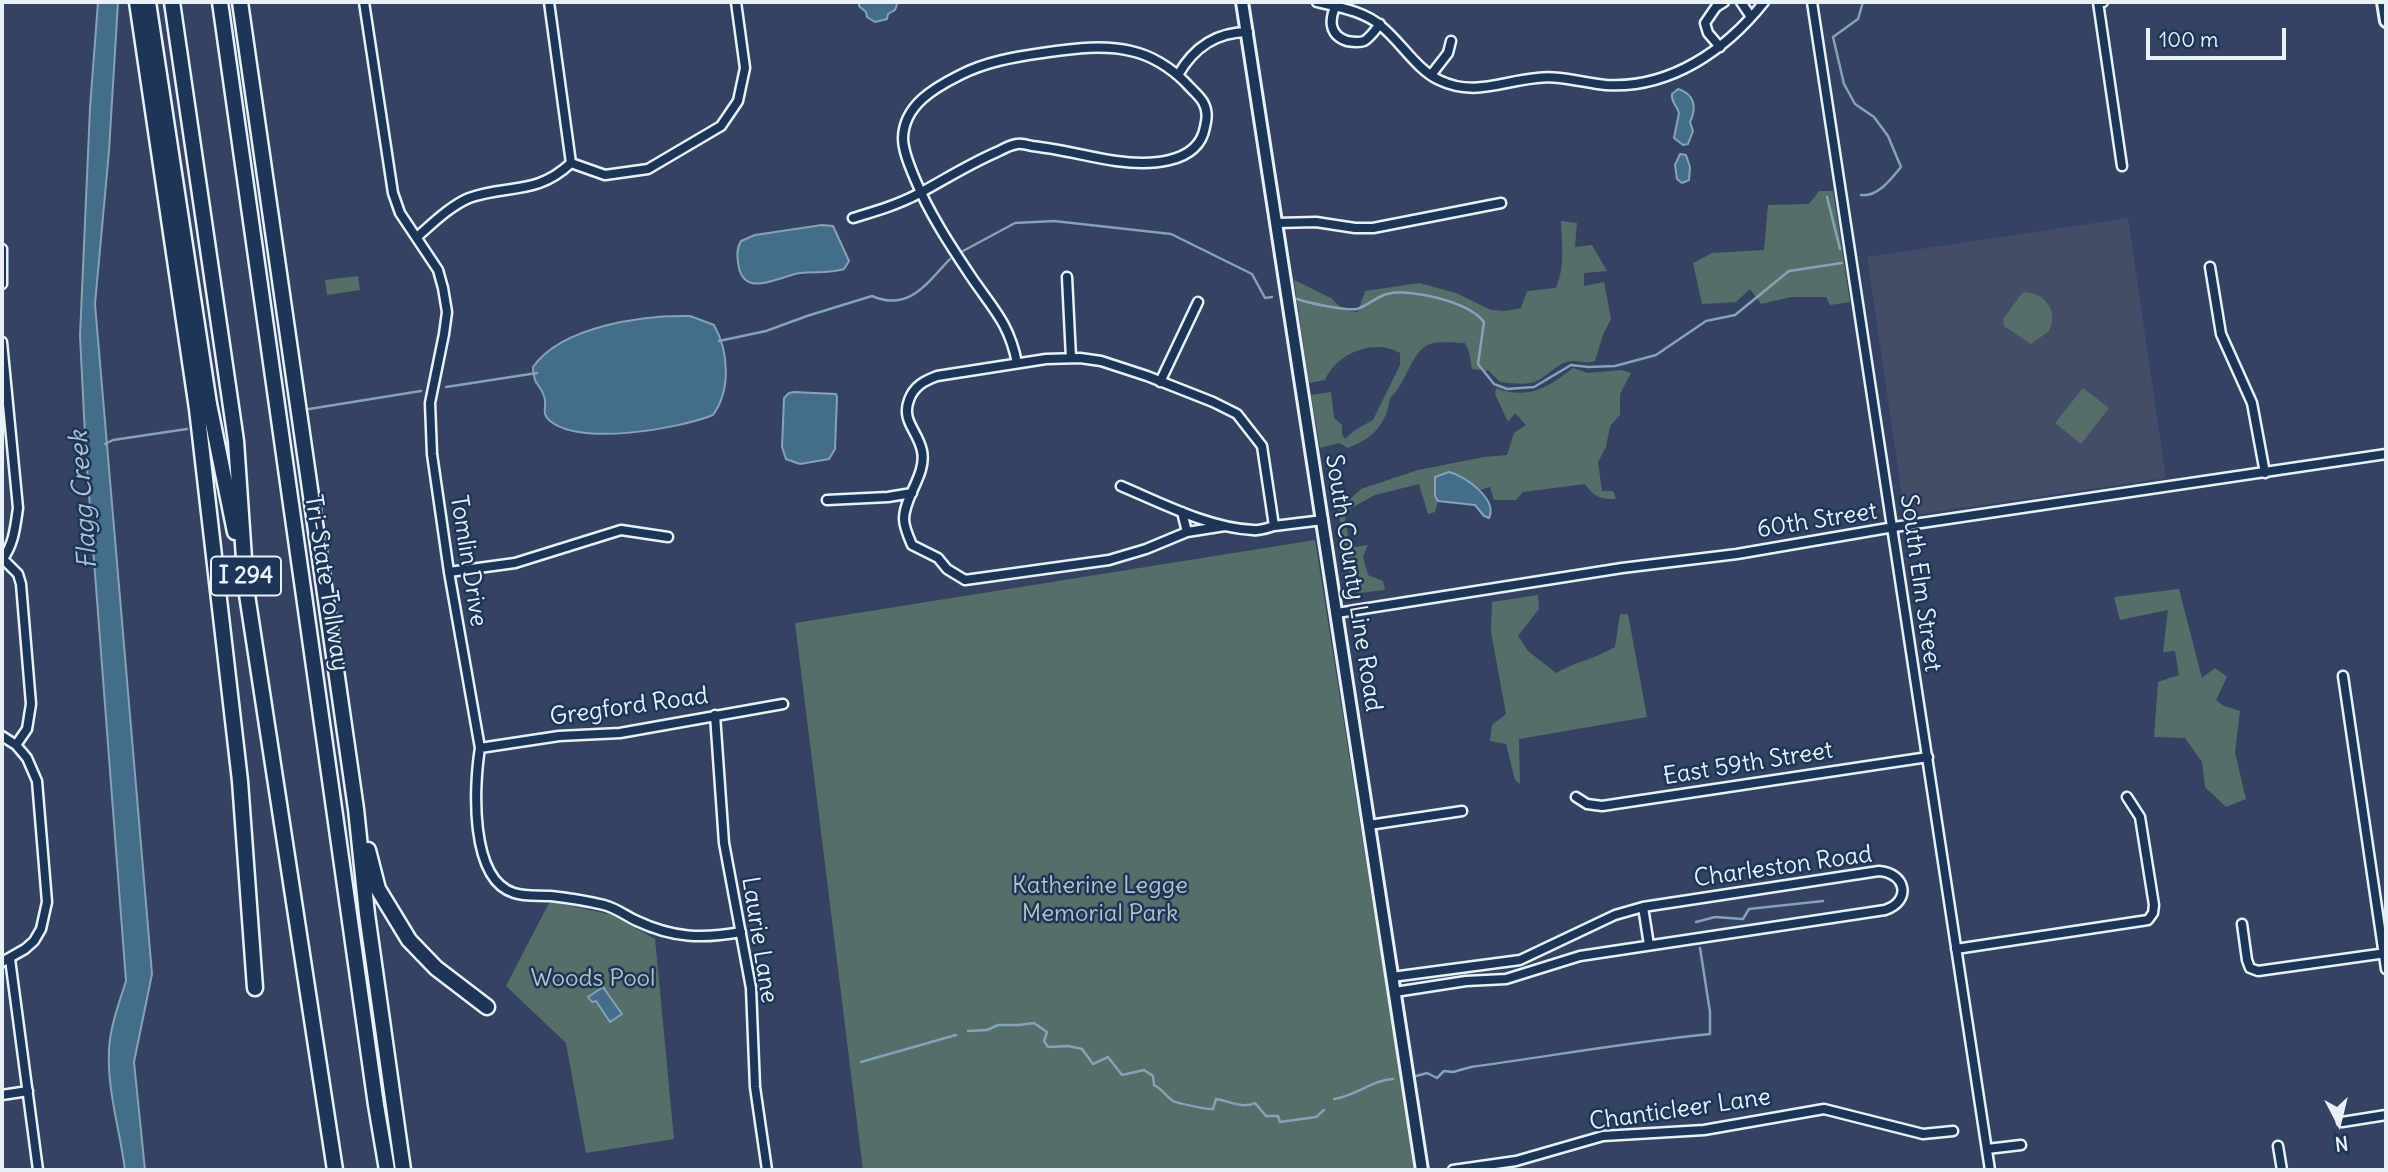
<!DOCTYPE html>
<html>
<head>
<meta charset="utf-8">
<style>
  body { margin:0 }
  #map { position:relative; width:2388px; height:1172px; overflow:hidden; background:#344361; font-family:Delius,sans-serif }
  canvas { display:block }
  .frame { position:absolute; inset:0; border:4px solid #e8f1f8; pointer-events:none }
  .north { position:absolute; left:2304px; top:1088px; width:70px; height:70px; -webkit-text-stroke:5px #1d3557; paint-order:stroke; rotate:173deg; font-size:19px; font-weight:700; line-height:28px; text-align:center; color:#e8f1f8 }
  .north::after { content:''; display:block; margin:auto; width:24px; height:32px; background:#e8f1f8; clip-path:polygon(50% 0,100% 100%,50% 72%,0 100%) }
  .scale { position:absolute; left:2146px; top:28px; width:140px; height:32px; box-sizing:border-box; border:4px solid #e8f1f8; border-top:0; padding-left:9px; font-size:21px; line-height:24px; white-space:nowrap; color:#e8f1f8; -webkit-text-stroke:5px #1d3557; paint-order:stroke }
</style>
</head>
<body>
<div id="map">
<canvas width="2388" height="1172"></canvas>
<div class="frame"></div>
<div class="north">N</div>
<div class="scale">100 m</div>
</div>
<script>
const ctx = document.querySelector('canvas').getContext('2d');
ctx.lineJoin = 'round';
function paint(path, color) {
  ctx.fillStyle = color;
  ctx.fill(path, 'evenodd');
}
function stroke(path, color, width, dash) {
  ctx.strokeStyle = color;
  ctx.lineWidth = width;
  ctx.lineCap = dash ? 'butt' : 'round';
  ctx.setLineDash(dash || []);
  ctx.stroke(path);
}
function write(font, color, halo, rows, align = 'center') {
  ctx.font = font + ' Delius,sans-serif';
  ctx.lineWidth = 5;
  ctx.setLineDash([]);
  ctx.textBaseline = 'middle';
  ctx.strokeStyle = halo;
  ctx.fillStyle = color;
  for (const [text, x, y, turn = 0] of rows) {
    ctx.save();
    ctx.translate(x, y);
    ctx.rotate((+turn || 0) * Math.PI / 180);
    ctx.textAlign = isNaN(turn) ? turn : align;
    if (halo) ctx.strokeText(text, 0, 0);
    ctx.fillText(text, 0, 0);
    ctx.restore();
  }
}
const built = new Path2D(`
  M2128 218 2166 478 1905 516 1867 257Z`);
const green = new Path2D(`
  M1819 191H1833L1850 302 1830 305 1826 297H1791L1761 304 1750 289 1736 302 1702 304 1693 263 1712 253 1764 250 1768 205 1809 204Z
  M1561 221 1577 223 1575 247 1592 245 1607 271 1584 273V286L1604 282 1611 319 1603 335 1595 361C1585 365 1577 359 1567 362 1556 365 1549 374 1539 380 1528 386 1512 383 1500 382L1489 371 1472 369 1469 352 1465 343C1455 343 1439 341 1430 344 1411 351 1407 383 1390 398 1386 425 1373 438 1348 448L1339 443 1320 448 1311 395 1331 392 1334 418 1342 425V435L1345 439 1355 430 1373 420 1400 365V353C1374 338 1337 353 1325 380L1309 383 1294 280 1331 298 1343 310 1358 312 1365 291 1419 283 1456 293 1491 310 1505 311 1521 308 1527 291 1556 288C1565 267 1562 244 1561 221Z
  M358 276 360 290 327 295 325 280Z
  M2023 292C2044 292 2059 310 2049 331L2031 344 2004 326 2003 319Z
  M1573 368 1588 373 1621 370 1631 373 1620 394V415L1610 426 1606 447 1598 462 1602 491H1613L1616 499C1601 499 1594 497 1585 484L1523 492 1516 500H1494L1490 487 1480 490 1473 487 1460 475 1435 496 1438 501 1435 512 1428 514 1419 484 1375 495 1344 512 1349 540 1356 547 1368 545 1363 557 1368 575 1383 581 1385 590 1359 593 1352 590 1338 510 1361 489 1418 470 1484 457 1507 455 1514 433 1526 425 1515 413 1509 421 1507 420 1495 394 1496 388C1529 400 1547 388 1573 368Z
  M2083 388 2109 408 2081 444 2055 423Z
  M1315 540 1415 1170H863L795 623Z
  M2179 589 2202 678 2215 668 2227 677 2216 700 2222 705 2240 711 2235 753 2246 799 2226 807 2205 787 2202 762 2185 738 2154 737 2158 682 2179 675 2175 651 2163 652 2168 610 2120 620 2114 597Z
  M1538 595 1539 609 1518 636 1528 651 1556 673C1575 662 1595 659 1615 647L1620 614H1628L1647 717 1519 739 1520 784 1515 780 1506 744 1490 741 1492 725 1506 714 1491 632 1492 602Z
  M550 901 612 915 655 939 674 1139 586 1153 566 1043 506 986Z`);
const water = new Path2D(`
  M98 2H118L109 151 95 304 152 974 134 1062 145 1170H125C120 1130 107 1091 109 1050 110 1027 119 1003 126 981L86 455 80 336 90 108Z
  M859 2H898L895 10 888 14 887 19 875 22 867 17 866 12 859 6Z
  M1678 89C1695 94 1697 108 1690 122L1693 131 1688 144 1683 145 1674 138 1679 113C1677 105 1671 103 1672 94Z
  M1680 154 1686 155 1690 167 1689 180 1682 183 1677 179 1675 165Z
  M822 225 833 226 849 261 844 269C829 274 815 271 800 273 780 276 746 298 739 268 737 258 736 250 741 241L755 235Z
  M690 316 714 325C729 352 731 390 713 415 678 429 581 446 550 421 540 413 548 406 544 396 539 382 534 387 533 367 562 326 643 315 690 316Z
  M794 392 836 394 837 397 835 449 829 459 800 464 786 459 782 447 784 398 789 393Z
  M1449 472C1465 476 1498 499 1489 518L1484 516 1475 505 1438 501 1435 496V477Z
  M603 987 622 1014 610 1022 596 1001 592 1002 588 997Z`);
const stream = new Path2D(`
  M1861 195C1878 197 1891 179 1901 167L1888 136 1874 117 1855 104 1844 84 1833 37 1858 19 1863 2
  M1827 197 1840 249
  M963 251 1015 223 1054 221 1171 234 1252 274 1265 298 1272 297
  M1297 299C1308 303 1346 311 1357 309 1367 306 1376 297 1387 294 1411 288 1469 302 1484 322L1478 364 1494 384 1507 389 1534 387 1571 365 1588 367 1615 366 1656 355 1706 321 1735 315 1789 271 1842 263
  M719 341 766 331 807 316 872 296C909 312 926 284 950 259
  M446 387 537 373
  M309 409 421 391
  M105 444 113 440 187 429
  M1696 922 1715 917 1743 919 1749 909 1823 901
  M968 1031 987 1030 998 1025H1019L1034 1023 1047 1032 1044 1041 1048 1047 1068 1046 1082 1049 1093 1064 1108 1057 1122 1075 1144 1070 1153 1076 1154 1085C1162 1089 1166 1096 1173 1101 1177 1103 1208 1110 1213 1109L1216 1099C1229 1101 1243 1109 1255 1103L1266 1116H1278L1280 1122 1316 1117 1324 1110
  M861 1062 956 1035
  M1416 1076 1427 1073 1437 1078 1444 1071 1453 1072 1471 1067C1551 1056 1630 1042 1710 1034V1012L1700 948
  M1334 1099C1356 1096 1372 1080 1393 1079`);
const street = new Path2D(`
  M364 2 393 193 400 213 438 270 443 288 447 312 444 334 430 403 432 454 449 572 480 748C474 785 469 879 514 893 526 897 539 895 551 896 569 898 587 901 604 905 616 908 626 916 637 921 673 938 702 939 741 932
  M549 2 571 163
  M1317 2C1338 7 1364 11 1381 26 1401 42 1416 69 1439 80 1474 97 1502 81 1537 78 1561 75 1583 83 1606 85 1670 89 1726 50 1764 2
  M1741 2 1751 17
  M1812 2 1990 1170
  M2103 2H2098L2122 166
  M1336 5C1329 20 1329 35 1347 41 1353 42 1359 43 1364 41 1370 38 1376 29 1380 24
  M1720 47 1708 33 1705 23 1716 7 1724 2
  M1178 75C1194 47 1216 32 1248 32
  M1431 75 1448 53 1451 41
  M853 218C876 211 897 205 918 194 944 180 969 164 997 152 1003 149 1010 145 1017 144 1021 143 1028 145 1032 146 1061 149 1088 157 1116 161 1146 165 1198 166 1205 127 1207 118 1208 111 1203 102 1199 95 1191 89 1185 82 1171 68 1151 55 1131 51 1102 44 1071 49 1042 53 1014 57 985 62 960 75 934 88 904 105 903 138 903 151 910 167 915 179 929 213 950 245 970 275 992 308 1009 322 1017 363
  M1277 223 1316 222 1355 228H1373L1501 203
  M417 237C432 224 450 206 469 198 507 184 536 196 571 163L605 175 648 169 721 126 738 101 745 68 736 2
  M2 249V284
  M2210 267 2221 334 2252 403 2265 473
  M1067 277 1071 358
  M2 342 18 508C15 528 14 544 2 560
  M1160 382 1198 302
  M1121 486C1161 503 1209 528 1253 530 1260 531 1267 528 1274 526
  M827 500 888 497 912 493
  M1182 512 1187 532
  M1225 526 1187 532 1146 549 1109 560 965 580 947 569 938 558 912 545C909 538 904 527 904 519 904 497 927 474 922 451 918 431 901 421 909 400 914 386 924 381 937 376L1046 359 1080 358 1101 361 1147 376 1213 402 1237 414 1262 446 1274 526 1323 520
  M3 559 18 574 21 584 31 704 27 729 16 745
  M449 572 515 563 621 530 668 537
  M1337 613 1622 568 1737 554 1894 527 2386 454
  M2343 676 2386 969
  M715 715 724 843 751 988 755 1087 767 1170
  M2 736 16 745 27 758 37 781 47 902 41 929 34 941 25 949 2 962
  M480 748 559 736 620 733 783 704
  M1576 797 1587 804 1602 806 1928 757
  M1369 825 1462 811
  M1643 907 1649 945
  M2242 924 2247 960 2250 968 2258 971 2386 953
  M1956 949 2148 920 2153 913 2154 905 2140 817 2127 797
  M10 959 38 1170
  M1392 977 1520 960 1615 915 1643 907 1879 871C1906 873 1912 901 1885 910L1580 956 1506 979 1466 981 1395 992
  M2 1095 28 1091
  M2342 1122 2386 1115
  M2278 1146 2282 1170
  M1987 1149 2021 1145
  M1453 1170 1516 1161 1603 1136 1704 1130 1824 1109 1923 1134 1953 1131`);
const secondary = new Path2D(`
  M1242 2 1422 1170
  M2383 2 2386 21`);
const highway = new Path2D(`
  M137 2 197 409 240 781 255 988
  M148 2 209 404 235 532
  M172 2 236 441 246 588 335 1170
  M220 2 376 1105 387 1170
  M240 2 356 809 367 914 403 1170
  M368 850 378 889 409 940 436 968 487 1007`);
const shields = [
  [246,576,70]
];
const shieldNames = [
  ["I 294",246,576]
];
const streetNames = [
  ["60th Street",1817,521,-9],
  ["Tomlin Drive",468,561,81],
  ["Tri-State Tollway",326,583,81],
  ["South County Line Road",1353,583,81],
  ["South Elm Street",1920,583,82],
  ["Gregford Road",629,707,-8],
  ["East 59th Street",1748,764,-9],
  ["Charleston Road",1783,867,-8],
  ["Laurie Lane",759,940,81],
  ["Chanticleer Lane",1680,1110,-8]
];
const parkNames = [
  ["Katherine Legge",1100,886],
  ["Memorial Park",1100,914],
  ["Woods Pool",593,979]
];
const waterNames = [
  ["Flagg Creek",84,500,-94]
];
paint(built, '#444d68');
paint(green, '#566e6a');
paint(water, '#446d8b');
stroke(water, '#86a2b7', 2);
stroke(stream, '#86a2b7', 2.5);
stroke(street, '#e8f1f8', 13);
stroke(secondary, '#e8f1f8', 16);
stroke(highway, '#e8f1f8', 19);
stroke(street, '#1d3557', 8);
stroke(secondary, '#1d3557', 10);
stroke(highway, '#1d3557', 14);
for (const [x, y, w] of shields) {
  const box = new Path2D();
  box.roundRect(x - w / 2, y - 19.5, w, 39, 5);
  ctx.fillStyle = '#1d3557';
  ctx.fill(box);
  stroke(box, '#e8f1f8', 2);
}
write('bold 23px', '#e8f1f8', null, shieldNames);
write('24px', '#e8f1f8', '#1d3557', streetNames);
write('24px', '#b5c3c6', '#1d3557', parkNames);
write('italic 26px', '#afc3d2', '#1d3557', waterNames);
</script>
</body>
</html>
